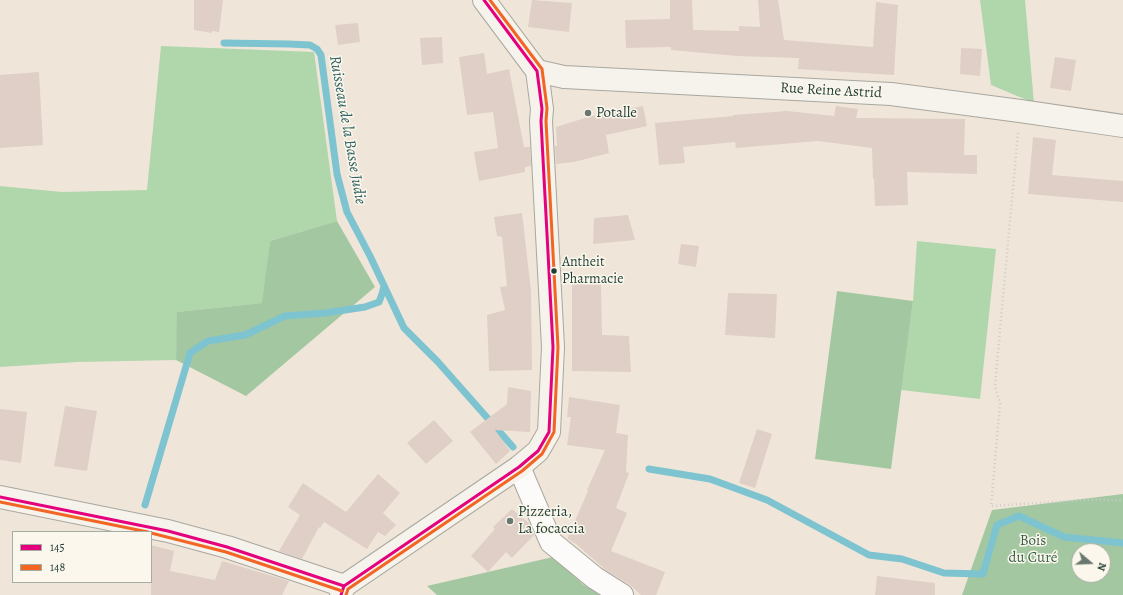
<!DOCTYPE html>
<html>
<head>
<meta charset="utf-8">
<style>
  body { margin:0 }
  #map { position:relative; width:1123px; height:595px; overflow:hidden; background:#efe6d9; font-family:Alegreya,serif }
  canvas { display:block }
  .legend { position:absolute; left:12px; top:531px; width:140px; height:52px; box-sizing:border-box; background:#fbf7ec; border:1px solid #a3ada2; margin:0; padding:5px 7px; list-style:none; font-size:12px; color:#1f3d34 }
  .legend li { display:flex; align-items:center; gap:8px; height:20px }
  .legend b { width:20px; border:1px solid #a3ada2 }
  .north { position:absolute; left:1071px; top:543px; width:40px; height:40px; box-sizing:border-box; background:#fbf7ec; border:1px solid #a3ada2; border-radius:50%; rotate:109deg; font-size:11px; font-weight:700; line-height:16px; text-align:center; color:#1f3d34 }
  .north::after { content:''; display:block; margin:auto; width:14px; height:18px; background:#68786e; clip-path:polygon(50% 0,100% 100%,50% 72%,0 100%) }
</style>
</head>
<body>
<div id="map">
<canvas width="1123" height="595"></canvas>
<ul class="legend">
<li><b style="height:5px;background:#e5007d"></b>145</li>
<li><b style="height:5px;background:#f26522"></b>148</li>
</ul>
<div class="north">N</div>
</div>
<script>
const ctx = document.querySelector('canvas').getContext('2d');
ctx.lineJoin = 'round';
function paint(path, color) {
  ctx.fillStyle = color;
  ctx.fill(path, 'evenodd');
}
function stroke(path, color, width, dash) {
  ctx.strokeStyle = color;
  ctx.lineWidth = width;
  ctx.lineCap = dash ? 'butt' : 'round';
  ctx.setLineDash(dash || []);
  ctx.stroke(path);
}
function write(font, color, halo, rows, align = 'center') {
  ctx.font = font + ' Alegreya,serif';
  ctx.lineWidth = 3;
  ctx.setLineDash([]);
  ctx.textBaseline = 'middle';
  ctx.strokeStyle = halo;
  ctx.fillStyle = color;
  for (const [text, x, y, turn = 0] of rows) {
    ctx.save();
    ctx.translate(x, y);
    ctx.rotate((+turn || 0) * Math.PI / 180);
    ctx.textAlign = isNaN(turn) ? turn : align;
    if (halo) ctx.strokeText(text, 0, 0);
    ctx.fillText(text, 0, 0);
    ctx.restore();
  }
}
const green = new Path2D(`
  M980 0H1025L1034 103 991 85Z
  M161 46 314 52 337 221 270 241 263 303 178 312 176 360 77 362 0 367V186L62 192 147 190Z
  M917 241 996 249 980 399 901 390 913 301Z`);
const forest = new Path2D(`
  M337 221 375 287 246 396 176 360 177 312 262 303 270 241Z
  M837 291 913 301 891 469 815 459Z
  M1123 494V595H962L992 510ZM1079 551H1103V575H1079Z
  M553 557 584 585 602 595H437L427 586Z`);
const stream = new Path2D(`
  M224 43 289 44 310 45 317 49 321 55 337 174 347 212 370 256 404 328 438 362 513 447
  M649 469 710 479 767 500 869 555 902 559 944 573 983 574 997 525 1019 516 1064 537 1123 543
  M145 505 190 353 208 341 245 335 285 316 325 313 365 307 379 302 382 294 384 286`);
const building = new Path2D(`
  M194 0H223L219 32 212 31V33L194 30Z
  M532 0 572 3 569 32 528 27Z
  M670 0H692L693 30 739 31V26L760 27 758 0H778L784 40 873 47 876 2 898 5 894 75 798 69 799 58 737 56 671 50V47L626 48 625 20 670 19Z
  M358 23 360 42 338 45 335 25Z
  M442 37 443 63 422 65 420 38Z
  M961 48 982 49 980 76 960 74Z
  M484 53 487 74 509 69 524 147H530L531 166 525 167V172L479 181 474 152 498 148 493 112 467 115 459 57Z
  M1055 57 1076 60 1071 91 1050 88Z
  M39 72 43 145 0 148V75Z
  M643 106 647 126 606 135 609 153 574 162 556 164 555 146H557L556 127 588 117Z
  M836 106 858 109 856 118 965 119 964 155H977V174L907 172 908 205 875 206 874 179H873L872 148 818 141 736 148 735 142 683 147 685 163 659 165 655 123 733 116V115L787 111 834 116Z
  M1033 137 1056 140 1052 175 1123 181V202L1028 194Z
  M522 213 531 291 532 370 489 371 487 315 505 310 500 287 507 286 502 237 497 236 494 217Z
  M628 215 635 240 593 244 594 218Z
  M681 244 699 246 696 267 678 264Z
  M572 284H601L602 335 629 336 631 372 572 371Z
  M728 293 777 294 775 338 725 335Z
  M508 387 531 391 530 432 495 430 510 451 496 464 470 432 507 404Z
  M569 397 620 405 616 433 628 435 626 472 629 473 616 508 627 513 611 551 665 572 656 595H641L629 584 607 571 576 544 568 539V537L588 491 587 490 605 450 567 445 571 417H567Z
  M65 406 97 411 87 471 54 466Z
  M0 409 27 412 21 463 0 460Z
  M434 420 453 441 426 464 407 443Z
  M757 429 772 434 755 488 739 483Z
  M378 474 400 493 383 513 396 525 385 536 378 532 367 549 324 522 320 528 319 527 302 559 279 551 300 515 288 507 303 483 346 512Z
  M512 509 530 524 534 535 512 558 506 552 488 572 471 556 495 529 493 527Z
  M151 545 174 551 170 571 215 580 222 561 289 581 282 595H151Z
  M877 576 935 583V595H875Z`);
const path = new Path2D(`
  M1018 133 995 385 1000 404 991 506 1099 499 1123 501`);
const street = new Path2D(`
  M519 467 551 542 595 578 622 595`);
const secondary = new Path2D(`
  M537 71 564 77 891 94 1020 111 1123 126
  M0 497 168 531 227 547 344 586
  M341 595 344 586 519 467 538 451 549 432 553 347 541 121 542 109 537 71 484 0`);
const bus1 = new Path2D(`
  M0 497 168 531 227 547 344 586
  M341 595 344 586 519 467 538 451 549 432 553 347 541 121 542 109 537 71 484 0`);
const bus2 = new Path2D(`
  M0 502 148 532
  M151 533 226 552 342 591
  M346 595 348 589 522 471 542 454 554 432 558 347 546 121 547 108 542 69 490 0`);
const markers = [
  [588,113,4,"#68786e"],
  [554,271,3.5,"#1f3d34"],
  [510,521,4,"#68786e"]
];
const busNames = [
  ["Antheit",562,263],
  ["Pharmacie",562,280]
];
const streetNames = [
  ["Rue Reine Astrid",831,91,3]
];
const poiNames = [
  ["Potalle",596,113],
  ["Pizzeria,",518,512],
  ["La focaccia",518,529]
];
const parkNames = [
  ["Bois",1033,541],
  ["du Curé",1033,558]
];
const waterNames = [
  ["Ruisseau de la Basse Judie",347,130,80]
];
paint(green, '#b0d6ac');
paint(forest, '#a3c7a1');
stroke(stream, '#7ec4d0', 7);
paint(building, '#dfcfc6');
stroke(street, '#a9a79f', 24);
stroke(secondary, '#a9a79f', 24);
stroke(path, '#ccccc9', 2.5, [1, 3]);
stroke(street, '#fdfbf9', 22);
stroke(secondary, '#f6f2ec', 22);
stroke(bus1, '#e5007d', 3);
stroke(bus2, '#f26522', 3);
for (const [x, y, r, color] of markers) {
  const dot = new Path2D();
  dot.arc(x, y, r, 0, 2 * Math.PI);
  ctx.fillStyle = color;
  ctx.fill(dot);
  stroke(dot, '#fbf7ec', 1.5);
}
write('14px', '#1f3d34', '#fbf7ec', busNames, 'left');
write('15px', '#1f3d34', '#fbf7ec', streetNames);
write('15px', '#1f3d34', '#fbf7ec', poiNames, 'left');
write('15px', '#366049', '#fbf7ec', parkNames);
write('italic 16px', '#2d6162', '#fbf7ec', waterNames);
</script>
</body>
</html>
